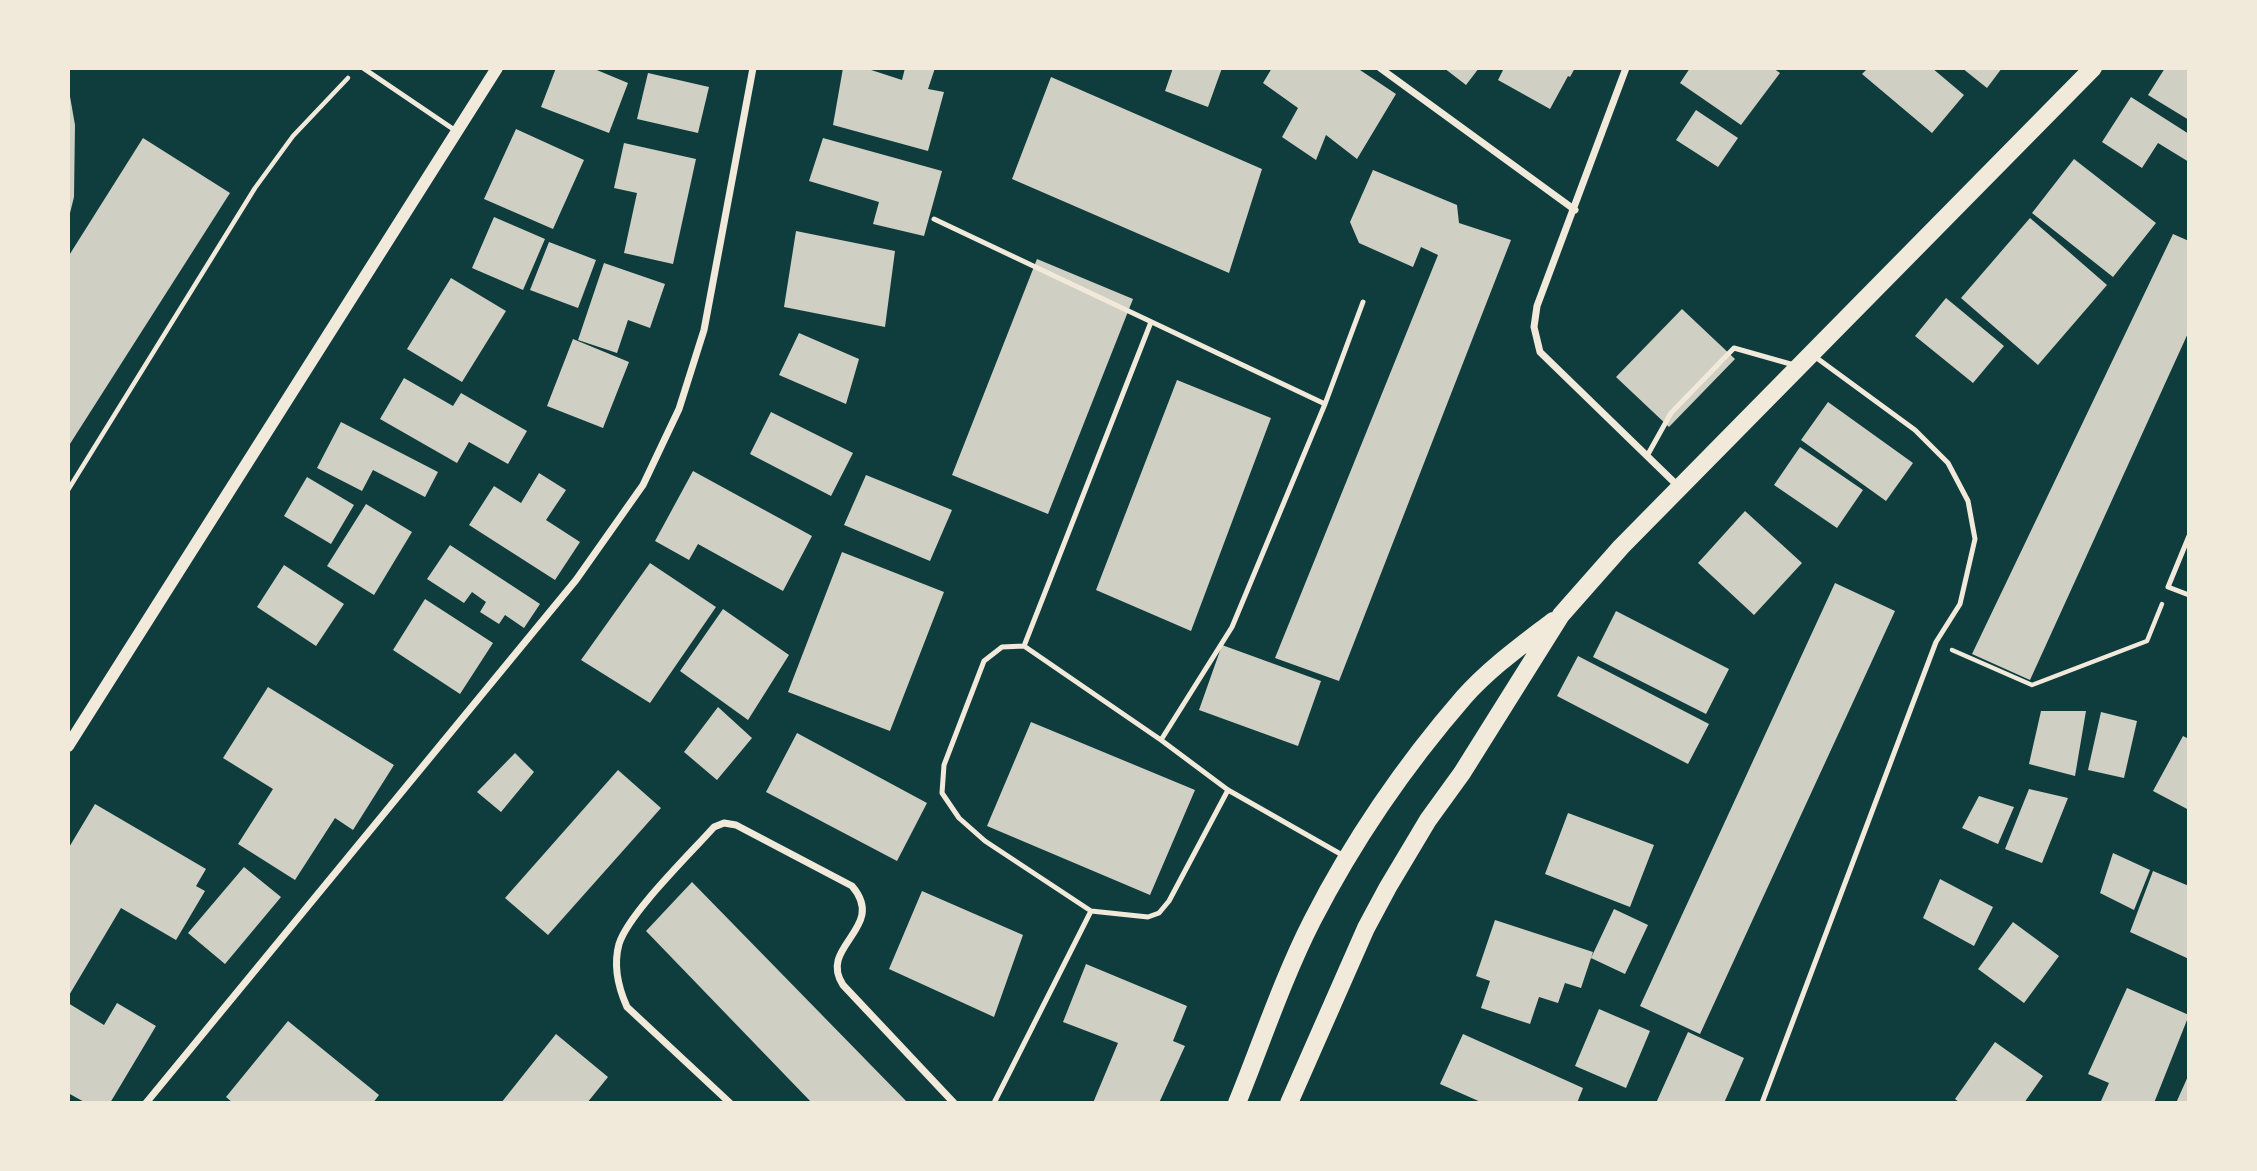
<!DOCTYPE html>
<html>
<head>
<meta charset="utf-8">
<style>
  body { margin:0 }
  #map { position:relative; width:2257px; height:1171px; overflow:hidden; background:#0f3d3e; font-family:"Roboto Serif",serif }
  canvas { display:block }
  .frame { position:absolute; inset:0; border:70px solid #f1e9da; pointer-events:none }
</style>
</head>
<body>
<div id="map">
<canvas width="2257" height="1171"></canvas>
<div class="frame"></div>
</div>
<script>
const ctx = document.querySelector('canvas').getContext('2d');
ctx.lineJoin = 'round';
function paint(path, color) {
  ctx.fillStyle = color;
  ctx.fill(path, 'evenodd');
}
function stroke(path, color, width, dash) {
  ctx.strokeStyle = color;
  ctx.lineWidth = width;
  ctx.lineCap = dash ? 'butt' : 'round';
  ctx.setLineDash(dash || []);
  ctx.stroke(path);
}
const building = new Path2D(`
  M556 68H592L628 83 609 133 541 107Z
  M843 68H865L902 80 905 68H935L928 89 944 92 928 151 833 125Z
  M1173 68H1222L1208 107 1165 91Z
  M1272 68H1357L1396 94 1357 159 1326 135 1316 160 1282 137 1298 108 1263 83Z
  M1444 68H1479L1466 85Z
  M1504 68H1575L1570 77 1568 76 1550 109 1498 80Z
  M1690 68H1773L1780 73 1741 125 1680 83Z
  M1868 68H1932L1964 95 1932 133 1862 74Z
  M1962 68H2002L1987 88Z
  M2165 68H2189V120L2148 95Z
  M648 73 709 87 698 133 637 119Z
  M1051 77 1262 169 1229 273 1012 179Z
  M68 85 75 125 74 197 69 217Z
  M2131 97 2189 134V162L2158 143 2142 168 2102 142Z
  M1696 110 1738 138 1718 167 1676 140Z
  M516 129 584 160 553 229 484 199Z
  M143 138 230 193 68 447V257Z
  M823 138 942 171 924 236 873 224 879 202 809 181Z
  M624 143 696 159 673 264 624 253 637 193 614 188Z
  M2074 159 2156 223 2113 277 2032 213Z
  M1373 170 1457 205 1459 223 1511 240 1339 681 1275 658 1438 255 1421 247 1413 267 1359 243 1350 222Z
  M494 217 545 239 523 290 472 268Z
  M2030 218 2107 285 2038 365 1961 298Z
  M796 231 895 251 885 327 784 307Z
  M2173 234 2189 241V331L2030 680 1972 654Z
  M549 242 596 260 578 308 530 290Z
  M1037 259 1133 299 1048 514 952 475Z
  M604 263 665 284 650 328 628 320 617 353 578 340Z
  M451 278 506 311 462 382 407 349Z
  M1946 298 2004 346 1973 383 1915 336Z
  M1682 309 1735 359 1669 427 1616 377Z
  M799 333 859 359 846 404 779 375Z
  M573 339 629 362 603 428 547 406Z
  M404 378 453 406 461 393 527 431 508 464 469 442 457 463 380 419Z
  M1177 380 1271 418 1191 631 1096 590Z
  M1828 402 1913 463 1886 501 1801 440Z
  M771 412 853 453 831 496 750 454Z
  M341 422 438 472 425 497 373 470 362 491 317 468Z
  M1800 447 1863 490 1837 528 1774 485Z
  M693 471 812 536 783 591 698 544 689 560 655 541Z
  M539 473 566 490 546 520 580 542 555 580 469 525 494 486 521 503Z
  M866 475 952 510 930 561 844 525Z
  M307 477 354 505 331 544 284 516Z
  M366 504 412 532 374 595 327 566Z
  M1745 511 1802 563 1754 615 1698 563Z
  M450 545 540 604 524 628 505 615 499 624 480 612 486 602 472 592 464 603 427 579Z
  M842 552 944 592 890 731 788 692Z
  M650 563 716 607 650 703 581 660Z
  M284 565 344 604 316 646 257 607Z
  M1835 583 1895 611 1700 1034 1640 1006Z
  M425 599 493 643 460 694 393 650Z
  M723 609 789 655 748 720 680 671Z
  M1616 611 1729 669 1706 714 1593 657Z
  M1222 645 1321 681 1298 746 1199 710Z
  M1578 656 1709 724 1688 764 1557 696Z
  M268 687 394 765 353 830 335 818 295 880 238 844 273 789 223 758Z
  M718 707 752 738 717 780 684 752Z
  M2041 711H2086L2075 776 2029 764Z
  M2101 712 2137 721 2124 778 2088 770Z
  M1031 722 1195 790 1150 895 987 826Z
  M797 733 927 803 897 861 766 792Z
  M2183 736 2189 739V810L2153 791Z
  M515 753 534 772 501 812 477 792Z
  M618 770 661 808 548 935 505 898Z
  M2029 789 2068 798 2042 863 2005 849Z
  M1979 796 2014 807 1998 844 1962 828Z
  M95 804 206 869 196 886 205 891 176 940 121 908 68 997V849Z
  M1568 813 1654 845 1630 907 1545 874Z
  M2113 853 2150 870 2134 910 2100 893Z
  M244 867 281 897 225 964 188 933Z
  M2153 871 2189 886V959L2130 932Z
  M1940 879 1993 907 1974 946 1923 918Z
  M692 882 908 1103H812L646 931Z
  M922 891 1023 935 994 1017 889 969Z
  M1614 909 1648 925 1625 974 1591 958Z
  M1495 920 1593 952 1581 988 1565 983 1558 1003 1539 997 1530 1024 1481 1008 1490 981 1476 976Z
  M2013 922 2059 956 2024 1003 1978 969Z
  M1086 964 1187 1006 1173 1041 1185 1046 1159 1103H1093L1118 1043 1063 1022Z
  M2127 988 2189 1015 2154 1103H2104L2101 1101 2109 1083 2088 1074Z
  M68 1003 104 1025 117 1003 156 1026 110 1103H86L68 1093Z
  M1599 1009 1650 1031 1626 1088 1575 1066Z
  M288 1021 379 1095 373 1103H233L226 1097Z
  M1688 1032 1744 1058 1724 1103H1656Z
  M556 1034 608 1077 587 1103H501Z
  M1463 1034 1583 1088 1577 1103H1483L1440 1084Z
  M1995 1042 2043 1076 2024 1103H1960L1955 1099Z
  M2189 1074V1103H2176Z`);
const path = new Path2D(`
  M68 490 255 188 293 136 348 78
  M1952 650 2032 685 2147 641 2162 604`);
const service = new Path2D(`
  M363 68 456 131
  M934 219 1325 404
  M1647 456 1671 413 1734 348 1794 365
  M2189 536 2168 587 2189 595
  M1024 646 1151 322
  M1161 740 1232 627 1325 404 1363 302
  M1228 790 1169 901 1159 913 1148 917 1091 911 985 841 959 818 942 793 944 765 984 661 1002 647 1024 646 1161 740 1228 790 1344 856
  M994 1103 1091 911
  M1762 1103 1936 642 1960 604 1975 539 1968 501 1948 463 1915 430 1814 356`);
const minor = new Path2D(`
  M1380 68 1575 210
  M1626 68 1537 306 1534 327 1540 352 1679 487
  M146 1103 576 580 643 485 679 409 704 330 753 68
  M730 1103 627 1007C618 987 613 966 619 944 629 913 690 854 714 827L724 823 736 825 852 886C888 928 817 946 843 985L954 1103`);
const tertiary = new Path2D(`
  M68 746 497 68`);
const primary = new Path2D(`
  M1237 1103C1261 1044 1283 978 1312 921 1353 841 1405 765 1464 697 1490 668 1522 645 1553 621
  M1289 1103 1366 928 1388 887 1428 820 1462 773 1561 615 1621 547 2093 68`);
paint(building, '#cfcfc3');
stroke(path, '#f1e9da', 4.5);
stroke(service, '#f1e9da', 5);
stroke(minor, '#f1e9da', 7);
stroke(tertiary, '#f1e9da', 12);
stroke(primary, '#f1e9da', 18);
</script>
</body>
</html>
